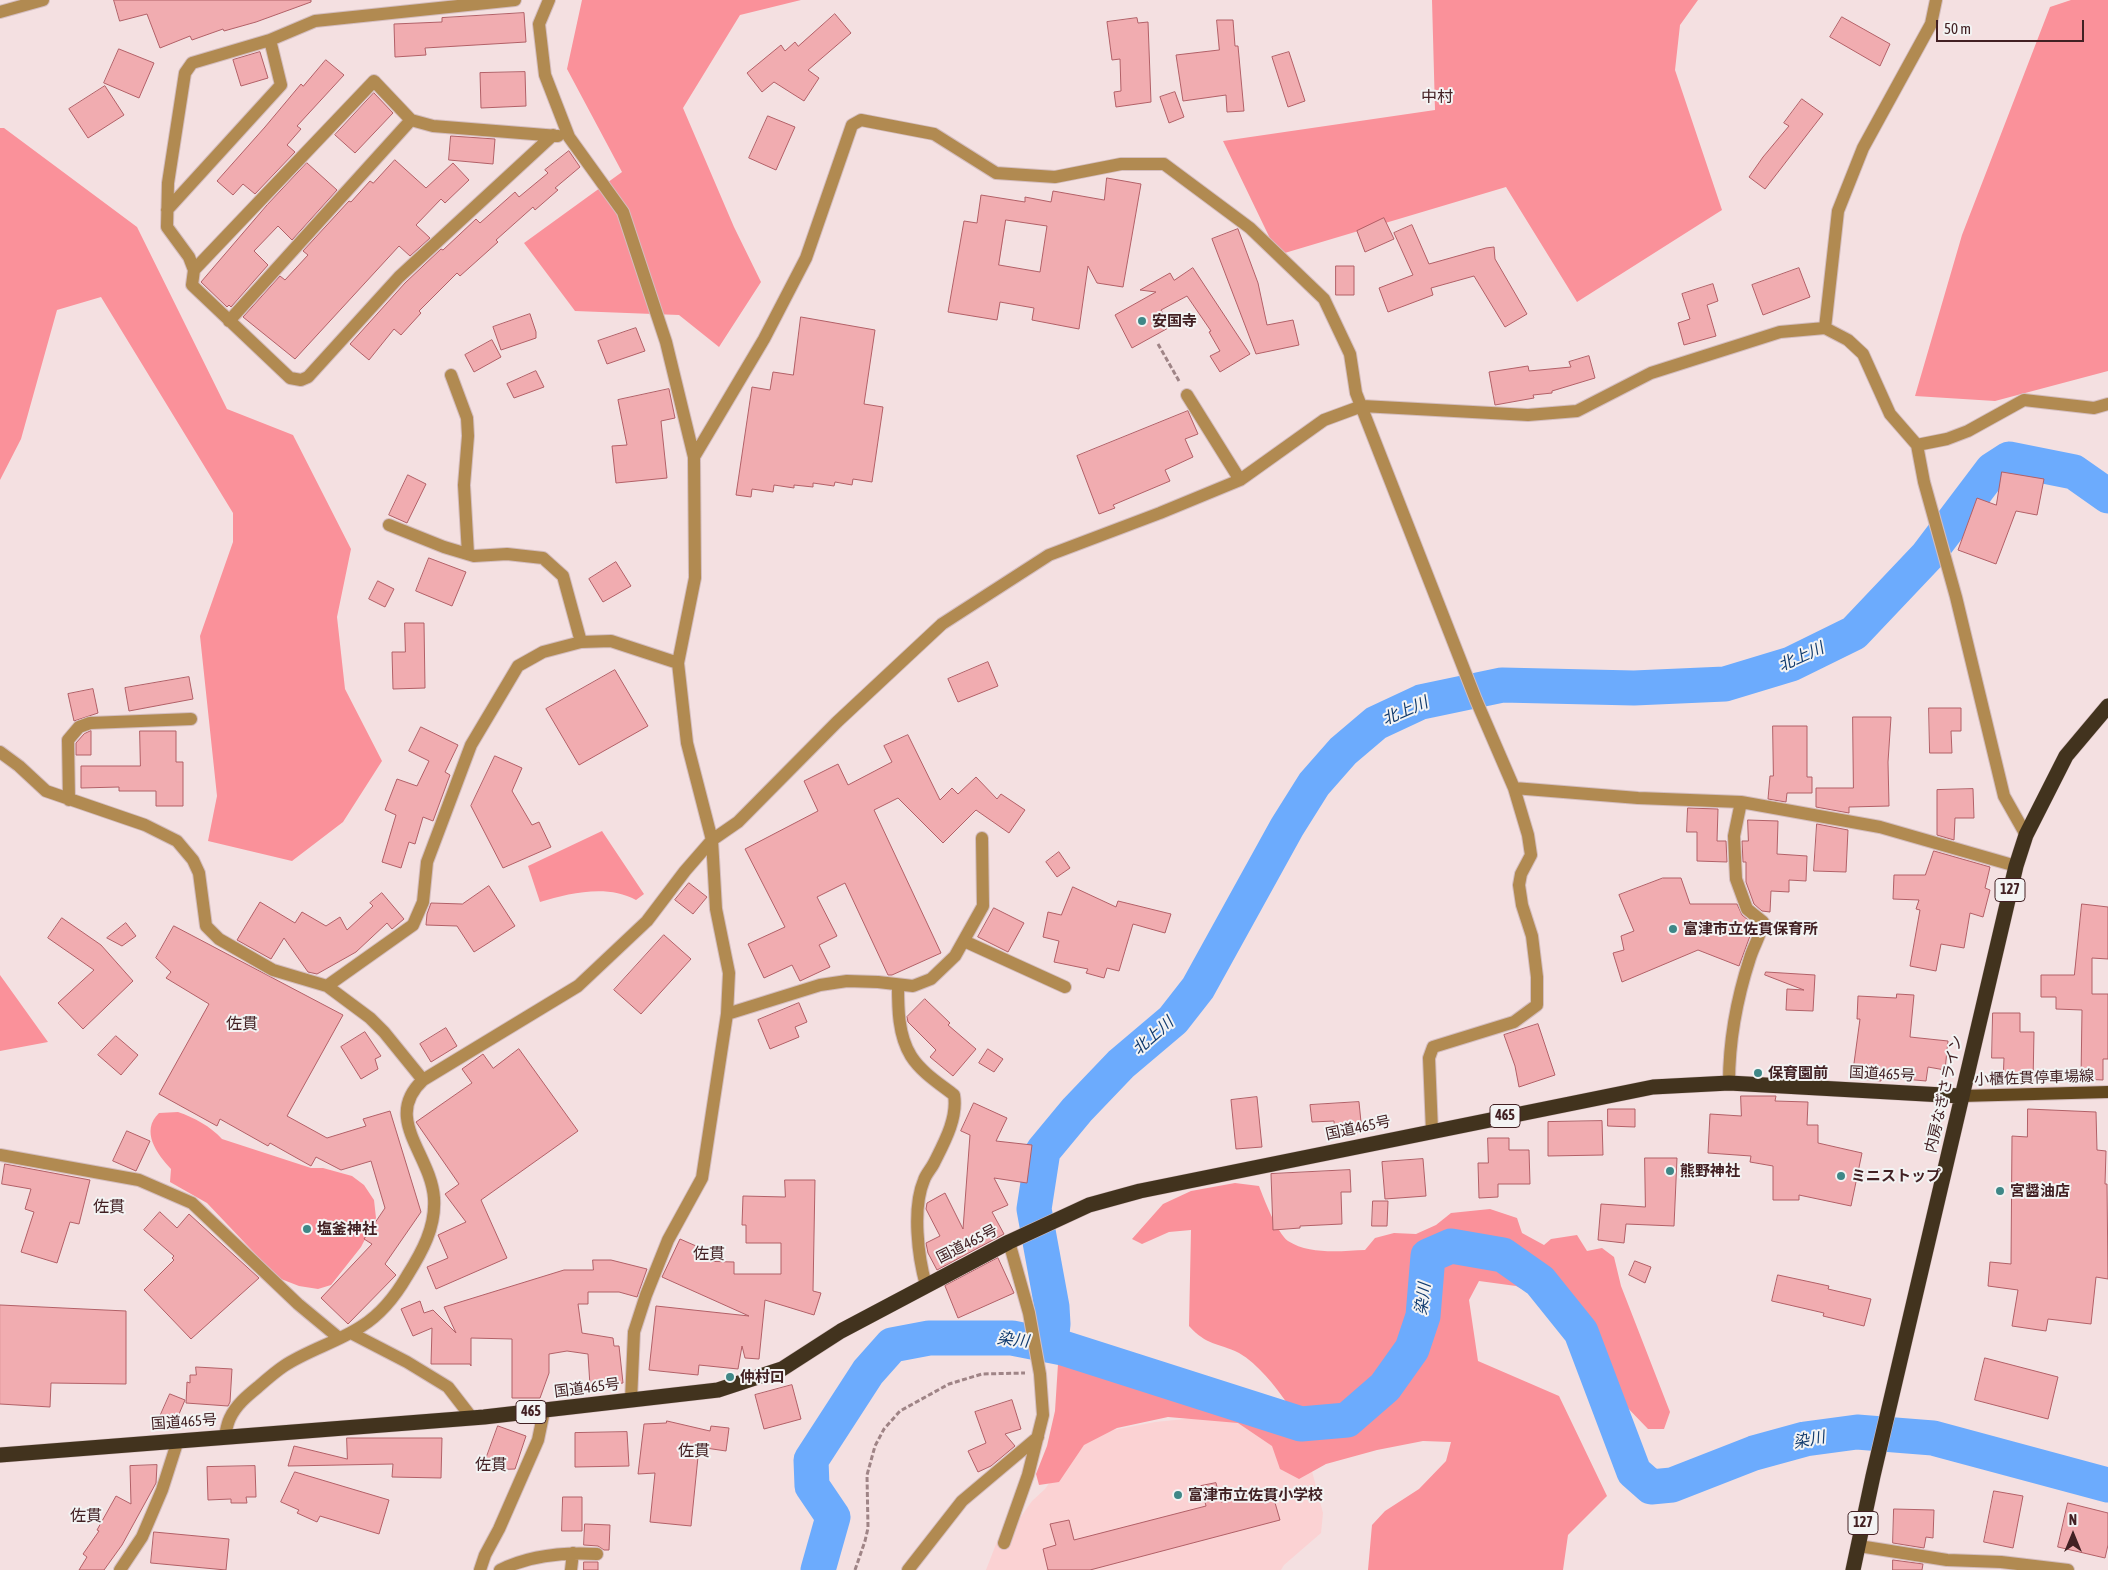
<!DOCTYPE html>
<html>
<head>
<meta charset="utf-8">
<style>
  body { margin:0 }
  #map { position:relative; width:2108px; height:1570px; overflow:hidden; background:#f4e0e1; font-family:"Asap Condensed",sans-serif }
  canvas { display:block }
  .north { position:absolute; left:2048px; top:1510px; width:50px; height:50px; -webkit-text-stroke:4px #f3f3f3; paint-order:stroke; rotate:0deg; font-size:14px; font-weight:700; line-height:20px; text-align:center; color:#422023 }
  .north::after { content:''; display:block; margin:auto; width:18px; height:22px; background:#422023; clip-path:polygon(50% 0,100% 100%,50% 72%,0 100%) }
  .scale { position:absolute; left:1936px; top:20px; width:148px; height:22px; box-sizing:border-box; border:2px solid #422023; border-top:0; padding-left:6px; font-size:15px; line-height:18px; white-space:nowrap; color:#422023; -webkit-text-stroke:4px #f3f3f3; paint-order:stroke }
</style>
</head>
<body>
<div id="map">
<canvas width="2108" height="1570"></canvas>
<div class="north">N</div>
<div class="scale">50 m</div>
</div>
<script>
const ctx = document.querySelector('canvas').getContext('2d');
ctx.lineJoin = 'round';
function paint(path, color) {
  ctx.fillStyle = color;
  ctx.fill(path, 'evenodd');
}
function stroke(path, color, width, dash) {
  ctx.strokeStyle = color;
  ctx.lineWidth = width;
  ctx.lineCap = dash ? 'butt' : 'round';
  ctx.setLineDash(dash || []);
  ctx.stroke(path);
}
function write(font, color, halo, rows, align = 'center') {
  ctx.font = font + ' "Asap Condensed","Noto Sans JP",sans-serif';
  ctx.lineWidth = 4;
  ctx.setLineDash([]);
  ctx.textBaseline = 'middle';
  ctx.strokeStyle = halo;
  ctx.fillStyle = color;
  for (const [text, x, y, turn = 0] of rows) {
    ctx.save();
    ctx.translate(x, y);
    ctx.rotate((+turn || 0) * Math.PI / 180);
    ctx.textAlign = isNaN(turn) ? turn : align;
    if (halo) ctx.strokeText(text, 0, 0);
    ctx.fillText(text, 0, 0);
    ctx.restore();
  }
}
const built = new Path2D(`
  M1205 1417H1235L1309 1460 1323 1513 1321 1533 1284 1565 1281 1570H986L998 1539 1020 1518 1032 1501 1045 1489 1083 1436 1155 1422Z`);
const green = new Path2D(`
  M582 0H801L740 15 683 108 734 227 761 282 719 347 679 315 575 311 524 243 622 172 567 69Z
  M1432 0H1698L1680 25 1675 70 1722 210 1577 302 1506 187 1278 255 1223 141 1435 110Z
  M2071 0H2108V371L1995 401 1915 396 1962 235 2050 7Z
  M0 128H4L137 227 227 409 293 435 351 549 337 617 345 689 382 761 343 822 292 861 208 841 217 796 200 636 233 542V513L101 297 57 310 21 439 0 480Z
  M602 831 644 894 636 900C607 884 570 893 540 902L528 866Z
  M0 975 48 1042 0 1051Z
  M178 1112C195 1118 210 1126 222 1139L311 1168H323L352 1176 364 1185 374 1200 376 1218 361 1247 331 1285 318 1289 299 1286 281 1279 264 1263 207 1203 170 1182 171 1169C157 1154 140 1131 159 1113Z
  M1235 1183 1259 1186C1264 1199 1277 1233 1288 1241 1310 1255 1341 1251 1365 1250L1375 1238 1394 1233 1416 1234 1436 1225 1451 1213 1490 1209 1517 1218 1522 1233 1544 1245 1551 1239 1577 1235 1587 1251 1602 1248 1614 1257 1621 1286 1670 1412 1664 1429H1648L1621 1401 1573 1336 1544 1300 1516 1286 1479 1281 1469 1300 1478 1361 1559 1396 1607 1496 1568 1535 1563 1570H1368L1372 1525 1385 1511 1419 1489 1446 1461 1451 1442 1423 1441 1377 1450 1326 1464 1299 1479 1280 1469 1272 1446 1238 1423 1168 1417 1117 1428 1084 1445 1059 1482 1039 1485 1036 1474 1047 1446 1055 1411 1058 1364 1073 1351 1197 1374 1287 1403C1275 1386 1258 1364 1239 1353 1217 1342 1207 1346 1189 1326L1191 1230 1169 1232 1142 1244 1132 1239 1163 1204 1191 1191Z`);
const river = new Path2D(`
  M1051 1344 1053 1324 1052 1307 1034 1209 1043 1151 1077 1110 1121 1064 1173 1020 1198 988 1287 827 1314 784 1343 751 1376 723 1421 702 1502 685 1634 688 1725 684 1791 664 1854 633 1927 556 1992 470 2009 459 2074 472 2108 496
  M818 1570 833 1517 812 1486 811 1460 868 1372 892 1345 929 1338H1012L1063 1348 1301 1424 1347 1420 1385 1387 1412 1349 1423 1316 1428 1256 1451 1246 1503 1255 1540 1281 1581 1332 1634 1472 1651 1487 1672 1485 1754 1453 1805 1439 1857 1432 1933 1438 2108 1485`);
const building = new Path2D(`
  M114 0H311V2L256 22 224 31 223 29 192 40 190 36 160 48 147 14 120 21Z
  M524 13 526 42 425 48 426 55 395 57 394 24 442 22V18Z
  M835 14 851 33 808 70 819 78 804 101 774 82 762 92 747 73 781 45 785 51 795 42 798 46Z
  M1842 17 1890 44 1880 66 1830 37Z
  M1137 18 1138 23 1148 22 1151 102 1116 107 1114 92 1121 91 1120 59 1112 60 1107 22Z
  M1217 20H1233L1235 46H1238L1244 111 1227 112 1226 95 1183 101 1176 55 1219 50Z
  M119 49 154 63 139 98 104 83Z
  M260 52 268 78 241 86 233 60Z
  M1289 52 1305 101 1288 107 1272 57Z
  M326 60 344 75 297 126 301 129 287 145 295 152 255 194 243 184 233 195 217 181 265 127 301 84 303 86Z
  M525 72 526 106 481 108 480 73Z
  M105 86 124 115 88 138 69 109Z
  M1175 92 1184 117 1169 123 1160 97Z
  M374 93 393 113 355 153 335 135Z
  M1802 99 1823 114 1765 189 1749 177 1763 157 1789 126 1784 123Z
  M768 116 795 127 776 170 749 158Z
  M451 136 495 139 493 164 449 160Z
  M569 151 580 167 555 188 558 190 535 210 533 207 496 240 498 242 460 276 457 273 419 311 421 313 401 335 394 329 369 360 350 344 405 283 441 249 443 250 476 219 480 223 515 192 519 197 548 173 545 170Z
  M395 160 426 188 453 163 469 180 445 203 441 199 416 225 430 238 410 256 399 246 295 359 243 317 280 276 285 280 308 255 303 251 349 201 351 202 370 181 373 183Z
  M307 163 337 190 292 240 278 226 254 251 268 265 231 307 229 305 227 307 201 282 267 205Z
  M1107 178 1141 184 1123 287 1097 283 1088 266 1079 329 1032 320 1034 308 1000 302 997 320 948 312 964 221 977 223 981 195 1025 202V197L1051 202 1053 191 1104 200ZM1006 220 1047 226 1040 272 999 265Z
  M1384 218 1394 239 1365 252 1357 231Z
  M1412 225 1429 264 1486 248 1494 247 1495 259 1527 314 1505 327 1474 276 1431 288 1433 295 1388 312 1379 288 1413 275 1394 233Z
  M1238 229 1258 283 1267 325 1293 320 1299 345 1256 354 1212 239Z
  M1336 266H1354V295H1336Z
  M1193 268 1250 354 1220 372 1210 356 1220 351 1209 332 1211 331 1187 296 1161 310 1170 327 1132 348 1115 315 1156 292 1140 290 1170 273 1174 280Z
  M1799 268 1810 297 1763 315 1752 285Z
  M1713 284 1718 301 1707 305 1716 336 1684 345 1678 323 1690 319 1682 294Z
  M530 314 536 332V338L501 350 493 327Z
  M801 317 875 330 864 404 883 407 872 482 853 479 852 485 835 482 834 486 813 483V487L794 485V488L774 485 773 492 752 489 751 497 736 495 752 387 770 390 773 372 793 375Z
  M636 328 645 351 607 364 598 341Z
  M492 340 501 357 474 372 465 355Z
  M1589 356 1595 378 1552 391V393L1533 395 1534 398 1495 405 1489 372 1528 366 1529 371 1571 367 1569 362Z
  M536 371 544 387 514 398 507 384Z
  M669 389 675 418 661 421 667 478 616 483 612 446 627 445 618 400Z
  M1188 411 1198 434 1185 439 1193 457 1165 470 1170 481 1113 505 1115 508 1099 514 1077 456Z
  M2002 472 2044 479 2037 515 2016 511 1996 564 1958 550 1977 498 1996 505Z
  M408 475 426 484 407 523 389 515Z
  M429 558 466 572 452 606 416 591Z
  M616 562 631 586 603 602 589 579Z
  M378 581 394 589 385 607 369 599Z
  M405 623H424L425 688 393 689 392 652H405Z
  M988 662 998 686 958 702 948 679Z
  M615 670 648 726 579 765 546 709Z
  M189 677 193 699 129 711 125 688Z
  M93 689 98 713 74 721 68 694Z
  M1929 708H1961V731H1951L1952 753H1930Z
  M1853 717H1891L1888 762 1889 806 1849 807V813L1816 807V788H1853Z
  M1773 726H1807V777H1812V793H1787L1786 802 1768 799 1770 776H1773Z
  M421 727 458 745 445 772 450 775 433 821 423 817 415 844 409 842 401 868 382 862 396 815 385 810 397 779 417 786 429 761 409 751Z
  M91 731V755H76V743L84 734Z
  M140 731H176V762H183V806H156V791H119V787L81 788V766H140Z
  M908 735 940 800 952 788 958 794 976 777 997 799 1001 794 1025 810 1009 833 976 810 943 843 898 798 874 810 941 953 892 975H888L845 883 817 897 837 936 819 945 830 967 800 981 792 965 764 978 748 944 785 927 745 849 818 811 804 781 838 764 848 785 892 762 884 746Z
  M495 756 522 768 512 791 532 825 539 822 551 847 503 868 471 806Z
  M1973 789 1974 818H1955L1954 840 1937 835V790Z
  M1688 808 1718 809 1717 841H1726L1727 862 1697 861V832H1687Z
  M1748 820 1778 821 1777 854 1807 856 1806 881 1789 880V892L1771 891 1770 912 1762 911 1754 904 1746 882V862H1743L1742 841H1748Z
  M1817 824 1848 830 1846 872 1814 871Z
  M1934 851 1990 867 1985 888 1990 890 1983 917 1970 913 1964 948 1941 944 1936 971 1910 966 1920 910 1916 909 1919 900 1893 899 1894 875H1925Z
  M1059 852 1070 868 1057 877 1046 862Z
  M1663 878H1681L1690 904H1737L1742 915 1754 925 1739 966 1698 950 1622 982 1613 953 1624 950 1621 936 1634 931 1619 895Z
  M689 883 707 897 693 914 675 900Z
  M489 886 515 926 474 952 457 926 426 925 427 914 431 903 462 904Z
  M1073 887 1116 907 1118 901 1171 914 1165 933 1133 924 1119 971 1107 968 1104 978 1086 973 1088 969 1054 962 1059 941 1043 937 1048 912 1061 915Z
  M382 893 404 919 392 929 387 923 356 952 317 974 308 972 284 938 271 959 237 940 260 902 295 923 302 912 326 926 340 917 347 930 373 906 370 903Z
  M2082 904 2108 907V959L2092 958V994H2108V1059H2103V1080L2081 1079 2082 1010 2056 1009V997H2041V975H2074Z
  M994 908 1024 923 1008 952 978 937Z
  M62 918 101 945 133 981 83 1029 58 1003 94 970 48 938Z
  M126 923 136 936 122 946 107 938Z
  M174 926 343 1015 287 1116 327 1138 366 1126 363 1119 390 1111 421 1212 385 1264 396 1275 348 1324 321 1298 372 1244 364 1239 385 1208 371 1161 341 1170 316 1157 311 1166 270 1143 268 1146 220 1119 217 1126 159 1094 209 1004 166 978 171 972 156 958Z
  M664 935 691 959 641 1014 614 990Z
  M1766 972 1815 975 1813 1011 1786 1010 1787 989 1804 990 1765 975Z
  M1897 994 1914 995 1910 1037 1948 1041 1945 1070 1928 1067 1926 1081 1882 1077 1881 1081 1852 1078 1860 1019H1857L1858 996 1896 998Z
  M925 999 950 1023 948 1025 976 1049 953 1076 930 1057 936 1050 908 1022 907 1017Z
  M799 1003 807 1022 795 1027 799 1037 770 1049 758 1020Z
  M1993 1013H2020V1032H2034L2033 1083 2003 1082 2004 1058H1992Z
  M1538 1024 1555 1075 1519 1087 1515 1066 1504 1035Z
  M446 1028 457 1046 431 1062 420 1044Z
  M365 1032 381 1056 375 1059 378 1069 361 1079 341 1047Z
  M116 1036 138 1055 121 1075 98 1055Z
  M519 1049 578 1131 481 1200 507 1258 436 1289 427 1267 448 1258 438 1235 466 1222 445 1194 459 1184 416 1122 472 1083 462 1069 483 1054 493 1068Z
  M988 1049 1003 1059 994 1072 979 1063Z
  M1741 1096H1776L1775 1101 1808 1102 1807 1125H1818V1143L1862 1153 1851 1206 1799 1195V1200H1773V1166L1750 1162 1751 1156 1708 1153 1710 1114 1741 1116Z
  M1257 1097 1262 1147 1236 1149 1231 1100Z
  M1359 1102 1362 1132 1335 1134 1334 1121 1312 1122 1310 1105Z
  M974 1103 1007 1118 996 1141 1032 1145 1027 1183 994 1178 1008 1205 992 1212 1004 1234 937 1270 928 1253 926 1243 940 1236 926 1209 927 1203 945 1193 963 1229 970 1135 961 1131Z
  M1608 1109H1635V1127L1608 1126Z
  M2028 1109 2096 1112 2097 1150 2106 1151 2105 1184H2107L2108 1279 2096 1277 2091 1324 2048 1319 2046 1331 2012 1326 2018 1290 1988 1286 1990 1262 2011 1264 2012 1136 2027 1137Z
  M1602 1121 1603 1155 1548 1156V1122Z
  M127 1131 150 1141 136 1171 113 1161Z
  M1488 1138H1509V1150H1529L1530 1184H1498V1197L1479 1198 1478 1163H1488Z
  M1645 1158H1677L1674 1226 1626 1224 1624 1243 1598 1240 1601 1204 1645 1207Z
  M1423 1159 1426 1196 1385 1199 1382 1162Z
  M5 1164 90 1180 79 1224 70 1222 57 1263 21 1252 34 1212 25 1209 31 1189 2 1184Z
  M1350 1170 1351 1192H1341L1342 1224 1300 1226V1228L1273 1230 1271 1174Z
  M785 1180H815L813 1291 821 1293 814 1315 765 1300 759 1359 745 1358 742 1346 738 1369 699 1365 698 1375 649 1370 656 1306 749 1316 662 1277 680 1239 703 1249 697 1261 734 1262V1274H781V1243H746V1225H742L743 1196 785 1197Z
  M1373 1201H1388L1387 1226H1372Z
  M160 1212 177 1228 189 1214 259 1278 191 1339 144 1290 174 1260 172 1258 174 1256 144 1230Z
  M998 1258 1014 1293 958 1318 945 1286Z
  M593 1260H611L647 1269 637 1297 619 1292H588V1304H578L582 1333 613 1338 614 1346H619L623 1383 590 1386 588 1354 567 1351 549 1354V1373L540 1398H512V1339L471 1338V1366L470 1364H431L432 1328 413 1336 401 1309 420 1301 424 1313 433 1310 456 1333 444 1307 564 1270H593Z
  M1635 1261 1651 1267 1645 1283 1629 1275Z
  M1778 1275 1829 1286 1828 1289 1871 1299 1864 1326 1823 1316 1824 1313 1772 1301Z
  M0 1305 126 1311V1384L51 1383 50 1407 0 1404Z
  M1985 1358 2058 1377 2048 1419 1975 1400Z
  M196 1367 232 1369 230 1402 228 1406 186 1403 187 1382 190 1383V1375H196Z
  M792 1385 801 1419 764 1429 755 1395Z
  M170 1394 185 1400 173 1428 158 1421Z
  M1012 1400 1021 1429 1005 1434 1015 1446 991 1466 978 1472 968 1451 986 1443 975 1412Z
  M667 1421 710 1431 711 1426 729 1428 726 1451 699 1447 691 1526 650 1522 655 1473 638 1474 644 1424 666 1423Z
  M498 1426 526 1436 515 1469 482 1470Z
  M627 1432 629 1466 575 1467V1433Z
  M347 1438H442L441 1478 392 1477 393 1464 288 1466 294 1446 347 1459Z
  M157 1465 156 1483 122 1545 104 1570H79L87 1557 83 1554 99 1531 97 1530 116 1496 131 1504 130 1466Z
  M255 1466 256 1497H246L247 1503H231V1499L208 1500 207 1467Z
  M295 1472 389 1500 379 1534 320 1516 317 1522 297 1513 299 1510 281 1502Z
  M1216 1483 1221 1502 1271 1489 1280 1520 1090 1570H1048L1043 1549 1056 1545 1050 1524 1069 1520 1074 1540 1206 1506 1201 1486Z
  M1994 1491 2023 1496 2013 1548 1984 1542Z
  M563 1497H582V1531H562Z
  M2068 1503 2108 1513V1545L2105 1558 2058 1547Z
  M1894 1509 1934 1510 1933 1538 1926 1537 1924 1548 1893 1543Z
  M585 1524 610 1525 609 1550H604L598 1546 584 1545Z
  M154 1532 229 1539 226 1570 151 1563Z
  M1893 1560 1923 1564 1922 1570H1893Z
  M584 1562H598V1570H584Z`);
const path = new Path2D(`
  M1158 344 1179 381
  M855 1570 865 1541 868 1528 867 1475 875 1446 884 1429 900 1411 949 1384 982 1374 1025 1373`);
const minor = new Path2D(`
  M515 0 315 21 270 40 192 63 185 73 168 183 167 227 189 257 194 270 192 285 290 378 301 380 308 377 399 277 553 135
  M549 0 539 24 545 75 569 137 623 212 666 342 694 457 695 578 678 663 687 743 712 840 716 909 729 973 727 1014 702 1178 668 1240 646 1295 634 1332 631 1400
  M0 12 43 0
  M167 210 281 85 270 40
  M194 270 374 81 411 120 433 126 558 136
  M229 321 411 120
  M1825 328 1838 211 1863 148 1931 24 1936 0
  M451 375 467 418 468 436 464 485 468 554
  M1187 395 1240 480
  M1917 445 1947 439 1968 431 2024 400 2094 408 2108 404
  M694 457 764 339 806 258 852 125 861 120 934 134 996 173 1055 177 1121 164H1164L1250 228 1324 299 1350 354 1356 393 1476 700 1514 788 1528 835 1531 855 1521 874 1519 885 1522 905 1532 936 1537 977V1005L1514 1022 1433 1047 1429 1058 1432 1131
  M389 525 444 547 474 556 507 554 543 558 563 576 581 642
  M0 752 19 766 46 791 145 825 177 841 193 860 199 873 206 926 219 939 273 970 327 986 370 1018 384 1032 423 1080
  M1514 788 1638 798 1741 802 1880 827 2016 866
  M69 800 68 740 79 727 90 723 191 719
  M964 941 1065 987
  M898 985C898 1008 898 1035 911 1056 921 1072 940 1084 954 1095 958 1118 944 1143 934 1163 931 1169 926 1174 924 1180 912 1208 918 1257 926 1285
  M327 986 413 925 423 902 427 862 471 745 518 666 543 652 581 642 611 641 678 663
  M727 1014 820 985 847 981 878 982 913 986 931 979 955 956 983 906 982 838
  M1729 1083C1729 1041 1737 998 1750 958 1754 945 1761 935 1763 922L1747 909 1736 879 1734 836 1741 802
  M0 1155 139 1180 192 1203 298 1304 339 1338
  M351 1333 407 1362 448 1387 472 1418
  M225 1436C226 1431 227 1424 230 1418 236 1405 247 1396 258 1387 266 1380 275 1372 284 1366 308 1350 338 1342 362 1326 381 1314 396 1295 407 1276 422 1252 436 1227 434 1198 431 1154 382 1118 423 1080L578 986 647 921 685 871 712 840 738 822 837 722 942 624 1049 555 1160 513 1240 480 1324 420 1362 406 1528 415 1577 411 1651 373 1780 332 1825 328 1848 340 1863 354 1890 414 1917 445 1924 482 1956 597 2004 796 2026 835
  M1004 1543 1028 1475 1043 1415 1040 1374 1029 1313 1009 1242
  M1859 1546 1947 1560 2001 1562 2068 1570
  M120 1570 142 1537 162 1490 178 1440
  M480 1570 485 1555 499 1529 538 1440 544 1411
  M500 1570C530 1555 564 1552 597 1554
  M571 1570 573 1553
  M908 1570 962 1501 1038 1437`);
const major = new Path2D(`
  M1961 1096 2108 1092`);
const highway = new Path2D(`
  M0 1455 484 1417 718 1390 782 1369 841 1331 1009 1242 1089 1205 1140 1191 1653 1087 1729 1083 1961 1096
  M1853 1570 1873 1476 2016 866 2026 835 2066 756 2108 706`);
const markers = [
  [1142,321,5,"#3f8787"],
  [1673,929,5,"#3f8787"],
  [1758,1073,5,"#3f8787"],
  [1670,1171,5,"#3f8787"],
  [1841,1176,5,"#3f8787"],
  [2000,1191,5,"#3f8787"],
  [307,1229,5,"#3f8787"],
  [730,1377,5,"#3f8787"],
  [1178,1495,5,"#3f8787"]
];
const shields = [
  [2010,890,30],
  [1505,1116,30],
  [531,1412,30],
  [1863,1523,30]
];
const shieldNames = [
  ["127",2010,890],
  ["465",1505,1116],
  ["465",531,1412],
  ["127",1863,1523]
];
const poiNames = [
  ["安国寺",1152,321],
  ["富津市立佐貫保育所",1683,929],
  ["保育園前",1768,1073],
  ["熊野神社",1680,1171],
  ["ミニストップ",1851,1176],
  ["宮醤油店",2010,1191],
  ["塩釜神社",317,1229],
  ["仲村口",740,1377],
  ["富津市立佐貫小学校",1188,1495]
];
const streetNames = [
  ["国道465号",1882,1074,3],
  ["小櫃佐貫停車場線",2034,1078,-2],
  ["内房なぎさライン",1944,1094,-77],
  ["国道465号",1358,1128,-12],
  ["国道465号",967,1244,-27],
  ["国道465号",587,1388,-7],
  ["国道465号",184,1422,-4]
];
const neighbourhoodNames = [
  ["中村",1437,97],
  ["佐貫",242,1024],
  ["佐貫",109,1207],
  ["佐貫",709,1254],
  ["佐貫",694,1451],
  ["佐貫",491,1465],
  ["佐貫",86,1516]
];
const waterNames = [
  ["北上川",1801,657,-24],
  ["北上川",1405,711,-23],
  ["北上川",1153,1036,-41],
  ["染川",1423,1299,-83],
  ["染川",1013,1340,6],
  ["染川",1809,1440,-11]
];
paint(built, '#fbd2d3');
paint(green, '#fa919a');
stroke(river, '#6cabfd', 35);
paint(building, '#f1acb0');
stroke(building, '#b26067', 1);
stroke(minor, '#d4bdbf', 14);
stroke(major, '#d4bdbf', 14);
stroke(highway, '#d4bdbf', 16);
stroke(path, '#9f8486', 3, [5, 2.5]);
stroke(minor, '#b18a51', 12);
stroke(major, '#62481f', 12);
stroke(highway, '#42331e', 15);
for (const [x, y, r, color] of markers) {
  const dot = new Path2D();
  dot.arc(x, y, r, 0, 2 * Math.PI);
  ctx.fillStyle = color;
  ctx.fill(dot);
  stroke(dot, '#f3f3f3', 2);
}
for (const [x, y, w] of shields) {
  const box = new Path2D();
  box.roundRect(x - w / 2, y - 11.5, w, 23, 4);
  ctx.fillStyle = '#f3f3f3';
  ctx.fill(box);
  stroke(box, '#422023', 1);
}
write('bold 14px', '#422023', null, shieldNames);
write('bold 15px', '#422023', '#f3f3f3', poiNames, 'left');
write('15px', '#422023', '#f3f3f3', streetNames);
write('16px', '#422023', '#f3f3f3', neighbourhoodNames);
write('italic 16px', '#123c6f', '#f3f3f3', waterNames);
</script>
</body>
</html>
